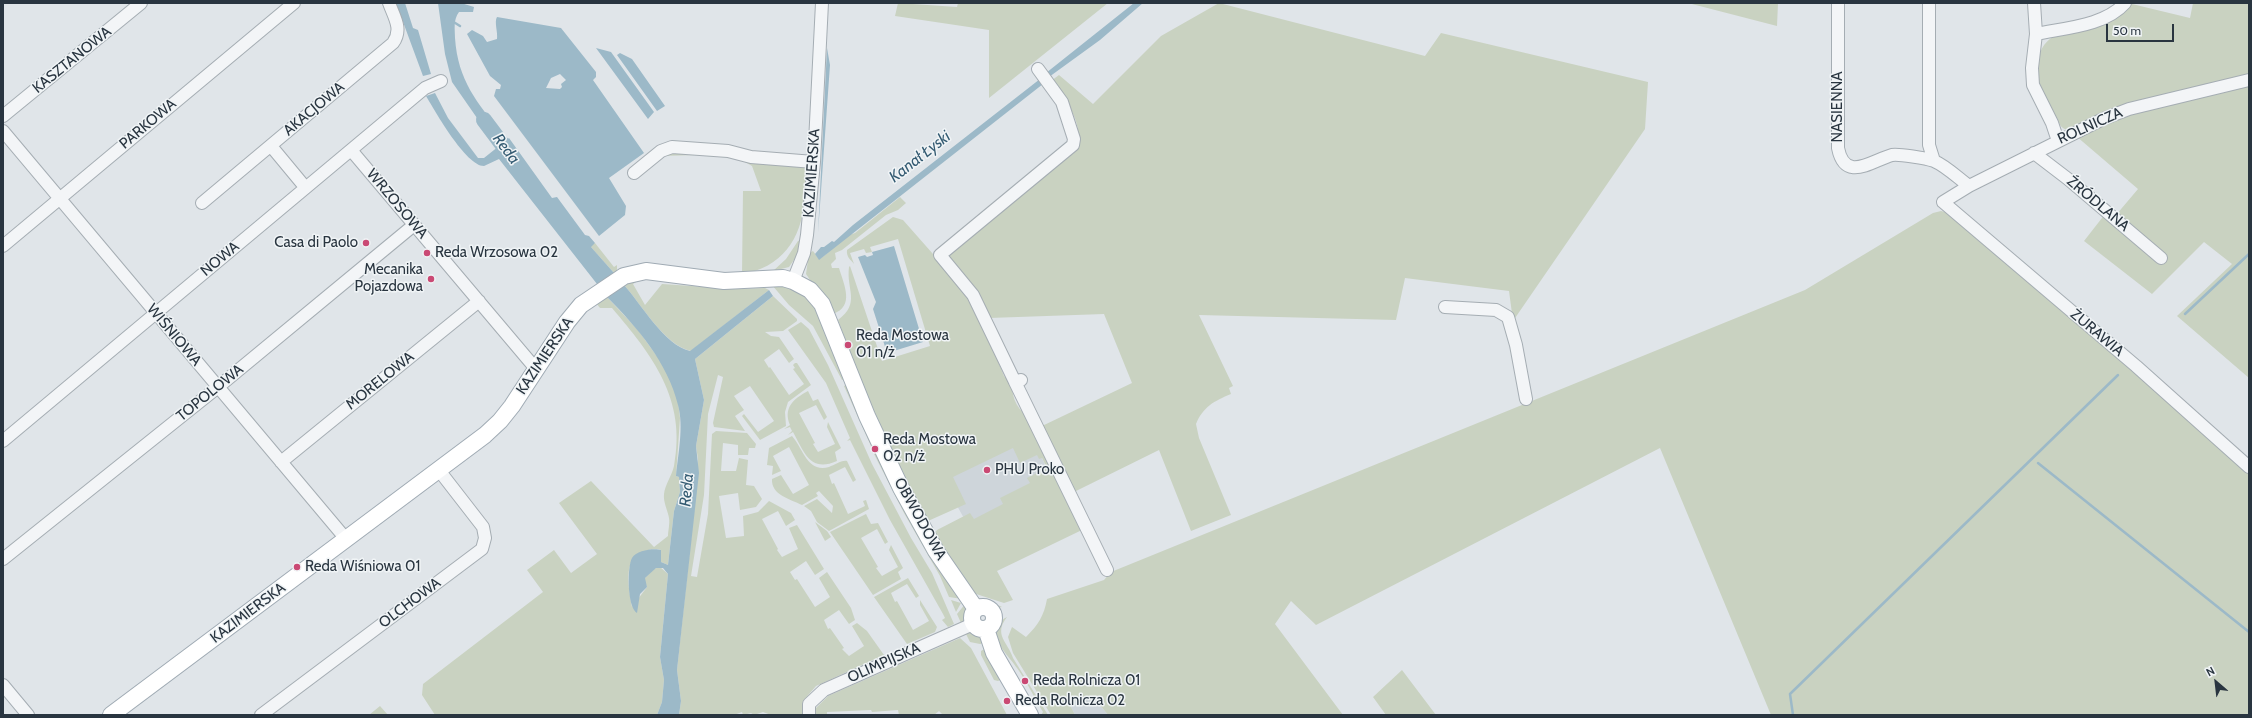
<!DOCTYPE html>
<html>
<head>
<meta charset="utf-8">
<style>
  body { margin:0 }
  #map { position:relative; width:2252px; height:718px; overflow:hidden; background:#e0e5e9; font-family:Cabin,sans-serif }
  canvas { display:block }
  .frame { position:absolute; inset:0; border:4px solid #293540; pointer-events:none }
  .north { position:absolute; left:2196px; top:662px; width:40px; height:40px; -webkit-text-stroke:3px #f0f4f6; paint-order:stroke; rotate:332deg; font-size:11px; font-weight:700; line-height:16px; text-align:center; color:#293540 }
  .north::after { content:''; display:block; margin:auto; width:14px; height:18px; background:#293540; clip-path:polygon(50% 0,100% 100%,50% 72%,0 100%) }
  .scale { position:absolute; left:2106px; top:24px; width:68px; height:18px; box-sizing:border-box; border:2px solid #293540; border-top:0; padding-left:5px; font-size:12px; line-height:14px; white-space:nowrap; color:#293540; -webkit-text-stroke:3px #f0f4f6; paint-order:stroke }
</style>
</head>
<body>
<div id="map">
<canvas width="2252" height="718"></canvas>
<div class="frame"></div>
<div class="north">N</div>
<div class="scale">50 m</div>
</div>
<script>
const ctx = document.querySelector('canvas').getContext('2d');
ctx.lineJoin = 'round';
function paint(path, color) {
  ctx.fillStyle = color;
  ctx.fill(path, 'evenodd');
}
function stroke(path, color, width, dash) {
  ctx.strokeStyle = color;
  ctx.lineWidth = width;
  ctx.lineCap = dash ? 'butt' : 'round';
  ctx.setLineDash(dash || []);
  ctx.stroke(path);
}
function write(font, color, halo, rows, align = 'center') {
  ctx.font = font + ' Cabin,sans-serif';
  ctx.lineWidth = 3;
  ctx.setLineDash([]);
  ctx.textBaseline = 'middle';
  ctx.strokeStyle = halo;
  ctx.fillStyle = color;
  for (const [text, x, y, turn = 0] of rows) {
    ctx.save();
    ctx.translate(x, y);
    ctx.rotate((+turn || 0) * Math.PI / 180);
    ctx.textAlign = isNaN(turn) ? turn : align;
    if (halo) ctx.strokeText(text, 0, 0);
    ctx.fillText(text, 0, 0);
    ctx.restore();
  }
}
const built = new Path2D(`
  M1029 432 1062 499 976 540 940 475Z
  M1095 699 1108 715H1075L1068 701Z`);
const green = new Path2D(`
  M898 3 957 7 958 3H1108L989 98V30L895 16Z
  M1219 3 1425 56 1441 33 1648 82 1645 129 1513 321 1509 291 1405 278 1396 320 1199 315 1233 386 1229 388 1231 394C1214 401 1203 407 1196 424L1199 438 1231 515 1191 531 1159 450 1074 492 1042 426 1132 383 1104 314 989 318 952 265 949 256 953 247 1075 152C1076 148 1079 142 1079 137 1078 116 1064 95 1051 81L1059 75 1093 104 1161 36Z
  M1688 3H1778L1777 26Z
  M2193 3H2249V378L2177 316 2232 264 2204 242 2152 294 2084 241 2109 209 2116 215 2138 189 2069 130C2060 129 2060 124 2057 118 2054 114 2050 110 2047 106 2035 84 2030 48 2056 35L2121 14 2132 4 2190 18Z
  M673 149 731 154 757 159 795 161 805 167V170H807L806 182 808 183 807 200 804 201C802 239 781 268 742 274L743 191H761L752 166 731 154 661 156 655 162V159L662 153Z
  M900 197 906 203 898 210 886 215 842 250 835 253 836 259 831 264 832 268H839C844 285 855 306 833 314L806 274 809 253 813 251 819 259C830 254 837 239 849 235 851 234 853 234 855 233Z
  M1941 211 1949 213 2249 472V715H1771L1660 448 1316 625 1291 601 1275 624 1343 715H1108L1095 699 1068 701 1075 715H1051L1013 653 1008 637 1012 627 1026 637C1038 625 1044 616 1047 599L1104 580 1111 572 1805 290 1933 213Z
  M893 217 903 220 963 288 990 342 1004 376 1012 384C1012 400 1018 410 1031 419L1084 529 997 571 1013 600 1004 603 973 593 934 534 937 530 970 513 974 519 1003 504 1000 498 1030 483 1027 478 1047 468 1042 458 1039 459 1037 455 1020 463 1013 448 953 477 966 504 928 521 881 435 838 320C861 303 846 290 849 267L850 266 882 361 930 346 898 239 870 247 872 252 866 253 864 249 850 253 854 264C851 260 846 257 847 250Z
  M803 239 796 257 789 267 773 271 786 259 798 241Z
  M595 243 614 267 617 265V271L614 273 590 246Z
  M632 280H639L633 284 645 305 662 284 736 289 765 288 769 290 691 351C664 345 642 305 624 285Z
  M772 285C810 289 815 304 828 335 834 350 840 364 846 379L842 380 813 326 789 305Z
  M773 296 797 319V321L783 331 765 332 771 336 779 337 794 359 789 363 779 349 764 360 769 368 770 367 789 395 804 384 793 369 795 368 793 365 795 363H797L811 385 788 402 785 412 786 426 760 440 742 416 744 414 758 432 774 421 750 386 734 396 744 410 735 416 745 431 714 427 713 423 723 377 718 375 708 414 704 495 691 576 697 577 708 514 712 434 716 431 747 433 756 444 755 448H749L748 455H738V445L723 443 721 471H736L739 458 748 460 746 485 754 486 762 499 756 507 740 510 738 493 719 496 726 538 744 536 743 516 758 512 769 501 791 513 795 520 786 526 778 511 762 519 778 549 777 550 782 557 798 549 789 528 797 525 824 569 815 575 806 561 790 572 795 580 797 579 815 607 830 597 819 578 827 572 851 608 855 620 849 624 839 610 824 620 828 629 830 628 844 648 842 649 849 656 864 646 852 626 857 623 867 631 884 655 816 686 803 701 802 715H771L763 712 754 715 751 713 743 715 742 712 734 715H679L681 701 677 670 695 502 698 459 696 446 704 400 695 359Z
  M607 297 638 330 656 355 674 367 680 418 676 476 679 477 680 492 674 511 668 565 661 562V550C654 548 651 549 643 552 622 559 629 589 632 607L647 587 644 579 653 569 660 567 668 574 660 657 664 680 662 702 657 715H435L422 695 423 684 543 592 527 570 554 550 571 573 597 554 559 503 591 481 654 547 668 536C668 531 670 524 669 518 668 511 663 502 664 494 665 485 672 475 674 466 687 399 652 355 612 308H600L596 303Z
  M801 322 809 329 828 365 872 464 911 538 932 573 954 624 948 627 942 620 945 618 943 614 890 520 850 440 847 441 850 438 826 383 788 330Z
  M848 384 875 444 871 446 844 386Z
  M808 391 813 401 818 399 827 417 824 420 816 405 799 413 815 443 813 444 818 452 835 444 827 427 828 422 841 448 835 452 837 461C810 473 804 452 793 432L788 435 792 431 790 427 784 429 790 425C783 408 793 399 808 391Z
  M792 436C803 448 807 473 829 467 835 465 841 460 847 461L856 480 853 482 845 467 829 475 832 484 834 483 848 514 865 506 863 501 866 500 869 509 829 531 817 522 811 511 804 506 817 499 832 513 833 506 819 491 816 493 818 496 802 505C790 499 771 495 772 479L781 475 793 494 809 485 789 447 773 456 781 471 772 475 773 466 767 465 769 448Z
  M879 452 962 599 949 597 940 576 904 513 874 454Z
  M866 514 871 524 878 523 888 542 885 544 877 529 861 538 878 567 876 568 882 576 898 567 889 550 891 545 903 568 898 572 901 579 873 595 830 532Z
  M815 522 827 531 831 537 825 541Z
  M908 578 919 596 916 598 907 584 891 593 895 602 897 601 913 630 929 621 920 605V600L937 627 935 632 907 644 874 597Z
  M978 598 1000 606 1002 607 995 608 978 602Z
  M951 600 961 603 956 612Z
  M966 603 969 612 964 623H961L957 614Z
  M1007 617C993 635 1008 642 1013 658L1048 715H1041L1043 712C1034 697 1027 682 1017 668 1008 654 980 631 1007 617Z
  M970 631 981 635 985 643 980 644 970 642 966 634Z
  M960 638 971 648 1007 715H943L939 711 934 715H899L898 710 872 712 871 710 827 712V715H816V708L828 696Z
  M986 648 1000 680 998 681 994 680 981 655V651Z
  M1402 670 1436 715H1386L1373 697Z
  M380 706 388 715H369Z`);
const water = new Path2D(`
  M396 3H405L413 28 418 30 431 74 423 76Z
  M438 3H461L474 7 473 12H459C453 20 455 29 455 38 458 81 477 102 502 134L493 141 452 82 445 54Z
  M1134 3H1143L1100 40 1049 77 1046 73Z
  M497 17 561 28 596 72V77L593 80 644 153 609 178 626 206 625 215 599 236 494 96 496 89H500L501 85 490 76 467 34 472 30 483 36 487 42 497 39C498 32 494 22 497 17ZM560 74 566 80 561 84 562 87 560 89 546 88 551 78Z
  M596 48 611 52 654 112 648 119Z
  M827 48 830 65 818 233Z
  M620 53 632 59 665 106 657 111 617 55Z
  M1040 79 1043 84 819 260 815 254 821 247H824L832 241 834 242 853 225Z
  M435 93 448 118 478 158H484L509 138 552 198 557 197 585 235 589 236 595 243 591 247 614 273 597 284 499 159 484 166C466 166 435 111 426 96Z
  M894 246 923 342 887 353 873 309 876 302 858 257 865 255 867 257 873 255 872 252Z
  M624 285C642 305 664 345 690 351L769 290 773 296 695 359 704 400 696 446 699 473 677 670 681 701 679 715H657L662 702 664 680 660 657 668 574 663 568H656L645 578 647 587 640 594 637 613C627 607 627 567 632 558 637 550 654 548 661 550V562L668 565 674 511 680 492 679 477 676 476C678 454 684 427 678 405 668 363 637 327 607 297Z`);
const stream = new Path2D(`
  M452 21 460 26
  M2185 314 2249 254
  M2038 463 2249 632
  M1793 715 1790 694 2118 375`);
const river = new Path2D(`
  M484 120 514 160`);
const minor = new Path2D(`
  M1838 3V148C1845 183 1871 161 1892 155 1899 154 1926 158 1934 161 1946 166 1958 178 1969 186
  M1929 3V145L1934 161
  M2034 3 2036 34 2032 68 2033 85 2052 123 2058 141
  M2036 34C2064 28 2105 26 2125 3
  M2249 80 2129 109 2103 119 1969 186 1943 202 2136 366 2249 467
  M3 116 141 3
  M3 131 346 539
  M271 146 305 187
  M351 150 536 369
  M2034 153 2068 179 2161 258
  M634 173 661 151 672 147 728 151 751 157 814 162
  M202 203 393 43C403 29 394 17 389 3
  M3 246 294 3
  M793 281 804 253 807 235 814 162 822 3
  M1445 307 1496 310 1508 317 1516 345 1526 399
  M1021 380 1015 382 1107 570
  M1015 382 973 295 940 255 1073 145 1074 139 1062 102 1038 69
  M3 441 425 88 441 81
  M281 462 479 301
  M3 559 218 387 414 225
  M3 685 28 715
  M261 715 482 549 485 538 483 527 438 469
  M809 715V704L824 690 973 624`);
const major = new Path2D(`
  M972 618a11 11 0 1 1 22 0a11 11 0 1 1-22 0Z
  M986 629 994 653 1030 715
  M111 715 485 435 500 421 512 406 567 322 581 305 624 276 646 271 724 281 783 278 793 281 810 290 822 304 867 416 901 488 936 551 976 609`);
const markers = [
  [366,243,4,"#ca4974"],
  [427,253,4,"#ca4974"],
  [431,279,4,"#ca4974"],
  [848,345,4,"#ca4974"],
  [875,449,4,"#ca4974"],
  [987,470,4,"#ca4974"],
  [297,567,4,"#ca4974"],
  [1025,681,4,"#ca4974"],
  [1007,701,4,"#ca4974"]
];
const streetNames = [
  ["KASZTANOWA",72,60,-39],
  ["NASIENNA",1838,107,-90],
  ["AKACJOWA",314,109,-40],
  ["PARKOWA",148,124,-40],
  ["ROLNICZA",2090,126,-24],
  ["KAZIMIERSKA",812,173,-86],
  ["WRZOSOWA",397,204,50],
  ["ŹRÓDLANA",2098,204,40],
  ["NOWA",220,259,-40],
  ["ŻURAWIA",2097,333,40],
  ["WIŚNIOWA",174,335,50],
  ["KAZIMIERSKA",545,356,-56],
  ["MORELOWA",380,381,-39],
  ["TOPOLOWA",210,393,-39],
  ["OBWODOWA",920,519,61],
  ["OLCHOWA",410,603,-37],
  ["KAZIMIERSKA",248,613,-37],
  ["OLIMPIJSKA",884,663,-24]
];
const poiNames = [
  ["Casa di Paolo",358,243,"right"],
  ["Reda Wrzosowa 02",435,253],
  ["Mecanika",423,270,"right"],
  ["Pojazdowa",423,287,"right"],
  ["Reda Mostowa",856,336],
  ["01 n/ż",856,353],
  ["Reda Mostowa",883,440],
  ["02 n/ż",883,457],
  ["PHU Proko",995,470],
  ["Reda Wiśniowa 01",305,567],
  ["Reda Rolnicza 01",1033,681],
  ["Reda Rolnicza 02",1015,701]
];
const waterNames = [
  ["Reda",506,149,53],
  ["Kanał Łyski",920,157,-38],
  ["Reda",687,490,-85]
];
paint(built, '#ced5da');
paint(green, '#c9d2c1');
paint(water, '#9cb9c8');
stroke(stream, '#9cb9c8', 2.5);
stroke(river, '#9cb9c8', 16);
stroke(minor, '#a5adb3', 14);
stroke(major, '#a0abb4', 18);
stroke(minor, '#f3f5f7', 12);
stroke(major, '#fff', 16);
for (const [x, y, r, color] of markers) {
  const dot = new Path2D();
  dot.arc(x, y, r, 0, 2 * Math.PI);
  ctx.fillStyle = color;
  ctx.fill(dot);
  stroke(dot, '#f0f4f6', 1.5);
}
write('15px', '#293540', '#f0f4f6', streetNames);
write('15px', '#293540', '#f0f4f6', poiNames, 'left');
write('italic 16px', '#345b72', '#f0f4f6', waterNames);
</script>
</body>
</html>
